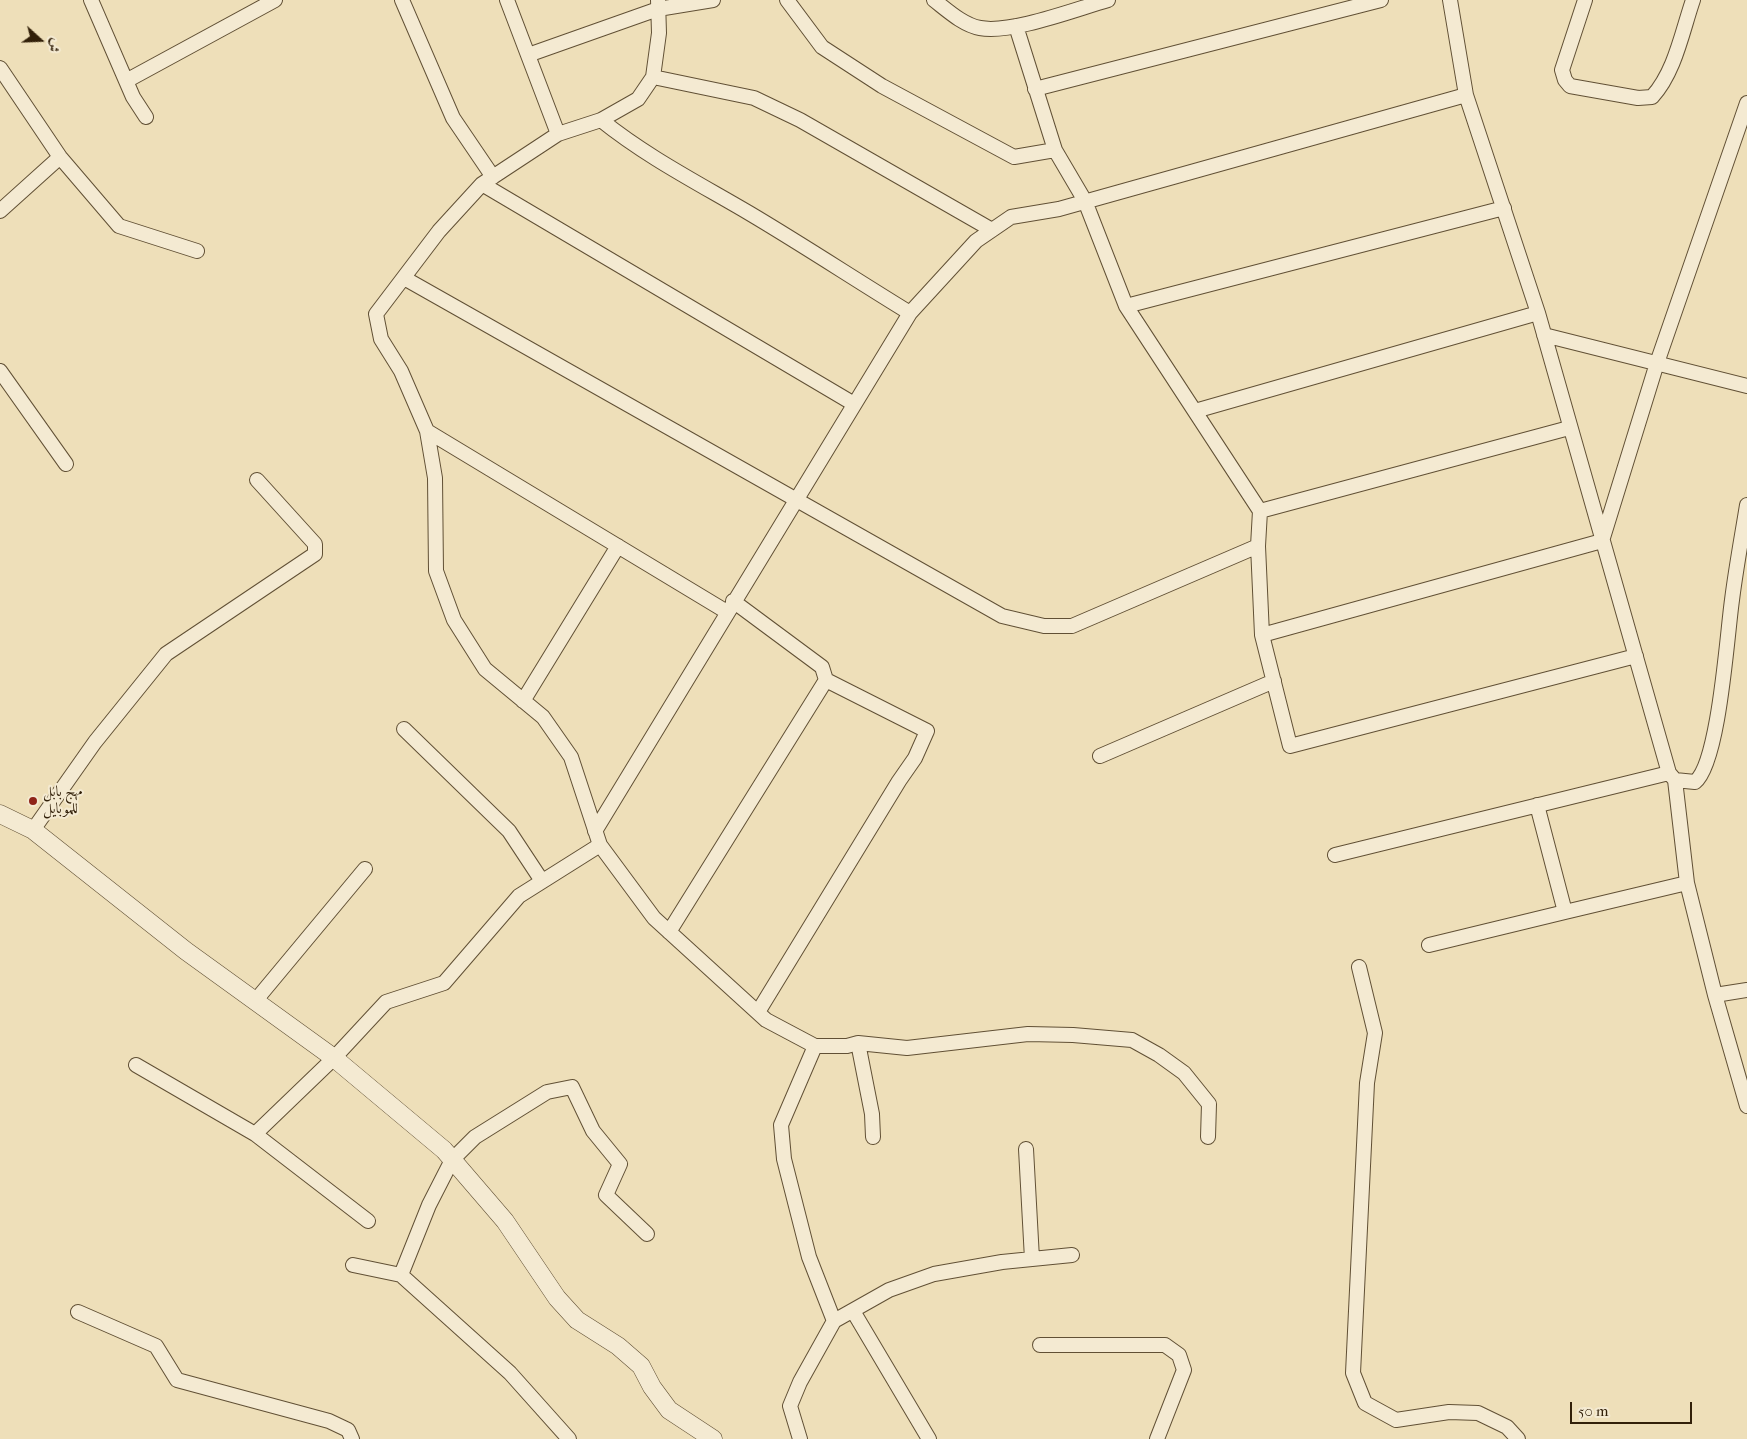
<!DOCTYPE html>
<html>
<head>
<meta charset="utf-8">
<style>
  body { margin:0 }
  #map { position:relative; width:1747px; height:1439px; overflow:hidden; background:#eedfb9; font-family:"IM FELL French Canon",Amiri,serif }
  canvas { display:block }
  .north { position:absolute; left:15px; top:15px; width:50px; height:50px; -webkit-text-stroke:4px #f4ead2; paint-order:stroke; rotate:110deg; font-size:14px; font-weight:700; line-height:20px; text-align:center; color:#322009 }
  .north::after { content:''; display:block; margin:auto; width:18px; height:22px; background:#322009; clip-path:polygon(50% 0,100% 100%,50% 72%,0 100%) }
  .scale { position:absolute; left:1570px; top:1402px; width:122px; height:22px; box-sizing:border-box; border:2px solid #322009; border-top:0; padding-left:6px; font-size:15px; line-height:18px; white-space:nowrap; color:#322009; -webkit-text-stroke:4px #f4ead2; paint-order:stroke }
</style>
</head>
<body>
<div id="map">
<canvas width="1747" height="1439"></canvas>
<div class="north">ش</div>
<div class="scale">50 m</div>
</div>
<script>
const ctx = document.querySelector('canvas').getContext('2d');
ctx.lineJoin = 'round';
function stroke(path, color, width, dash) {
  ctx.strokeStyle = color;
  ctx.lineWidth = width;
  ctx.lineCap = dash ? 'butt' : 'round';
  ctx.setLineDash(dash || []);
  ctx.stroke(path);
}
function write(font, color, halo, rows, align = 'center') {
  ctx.font = font + ' "IM FELL French Canon",Amiri,serif';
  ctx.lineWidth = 4;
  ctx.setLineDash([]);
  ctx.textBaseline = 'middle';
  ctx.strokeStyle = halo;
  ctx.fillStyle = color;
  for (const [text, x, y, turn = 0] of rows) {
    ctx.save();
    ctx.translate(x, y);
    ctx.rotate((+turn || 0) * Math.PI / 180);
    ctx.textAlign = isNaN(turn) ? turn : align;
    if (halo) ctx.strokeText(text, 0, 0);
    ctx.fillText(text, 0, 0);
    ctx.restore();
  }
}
const minor = new Path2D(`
  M91 0 133 97 146 117
  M402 0 453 118 493 177
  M507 0 558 134
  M658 0 659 33 653 77 638 99 601 120 558 134 482 184 439 231 376 314 381 339 401 371 427 431 435 478 436 571 454 620 485 669 543 717 571 757 600 845 654 918 766 1020 815 1046
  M787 0 822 47 882 86 1014 157 1055 150
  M934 0C947 10 963 25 980 28 1011 34 1076 9 1108 0
  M1450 0 1466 95 1538 313 1669 773 1675 780 1695 782C1719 763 1727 635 1732 600 1736 568 1742 536 1747 505
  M1585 0 1562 70 1565 80 1570 86 1638 98 1652 97C1675 72 1682 32 1693 0
  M1016 26 1055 150 1085 201 1126 306 1260 511 1258 546 1262 635 1290 746 1636 656
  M528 55 658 9 713 0
  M0 68 60 157 119 226 197 251
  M653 77 754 98 800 120 992 230
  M126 81 275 0
  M1035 89 1381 0
  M601 120C647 157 698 183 749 213 803 245 856 280 910 313
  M482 184 854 404
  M0 211 60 157
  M404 278 1002 616 1044 626H1072L1258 546
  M1126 306 1504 208
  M1544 335 1747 386
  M0 371 66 464
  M1195 411 1538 313
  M427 431 727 612
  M1260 511 1569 428
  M1262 635 1602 541 1657 363 1747 103
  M523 701 618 546
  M404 729 509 831 542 881
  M1100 756 1274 681
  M1675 780 1687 883 1715 995 1747 1106
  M1537 805 1565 912 1687 883
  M33 830 95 742 166 654 315 554V544L257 480
  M595 831 910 313 976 241 1011 217 1059 209 1466 95
  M1335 855 1669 773
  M669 932 826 680 822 667 733 601
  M1429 945 1565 912
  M1359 967 1375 1033 1367 1083 1353 1373 1365 1403 1396 1420 1449 1412 1478 1413 1507 1427 1518 1439
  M1715 995 1747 990
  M256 1000 365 869
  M758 1012 899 781 915 758 927 731 826 680
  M858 1043 872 1114 873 1137
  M136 1065 255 1134 368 1221
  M255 1134 334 1058 386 1002 444 983 519 896 600 845
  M1026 1149 1032 1259
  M353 1265 401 1275 510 1373 569 1439
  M401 1275 429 1205 452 1160 475 1137 547 1092 572 1087 593 1131 620 1164 606 1195 647 1234
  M853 1311 929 1439
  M78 1312 156 1346 177 1380 329 1421 348 1430 352 1439
  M834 1321 809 1257 784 1159 781 1125 815 1046H847L858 1043 907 1048 1028 1034 1073 1035 1132 1040 1159 1055 1184 1073 1209 1104 1208 1137
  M1040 1345H1165L1179 1355 1184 1370 1157 1439
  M800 1439 790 1406 800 1382 834 1321 889 1290 934 1274 1002 1262 1072 1255`);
const tertiary = new Path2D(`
  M0 814 33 830 186 951 334 1058 444 1150 505 1221 557 1298 577 1320 618 1346 641 1366 652 1387 669 1410 713 1439`);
const markers = [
  [33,801,5,"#8f2418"]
];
const poiNames = [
  ["مهج بابل",43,792],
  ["للموبايل",43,809]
];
stroke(minor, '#615035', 16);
stroke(tertiary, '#615035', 19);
stroke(minor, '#f4ead2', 14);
stroke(tertiary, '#f4ead2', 18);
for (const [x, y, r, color] of markers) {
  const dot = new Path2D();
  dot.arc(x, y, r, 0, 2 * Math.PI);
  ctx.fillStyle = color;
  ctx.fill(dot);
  stroke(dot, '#f4ead2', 2);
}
write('15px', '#322009', '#f4ead2', poiNames, 'left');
</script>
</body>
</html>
